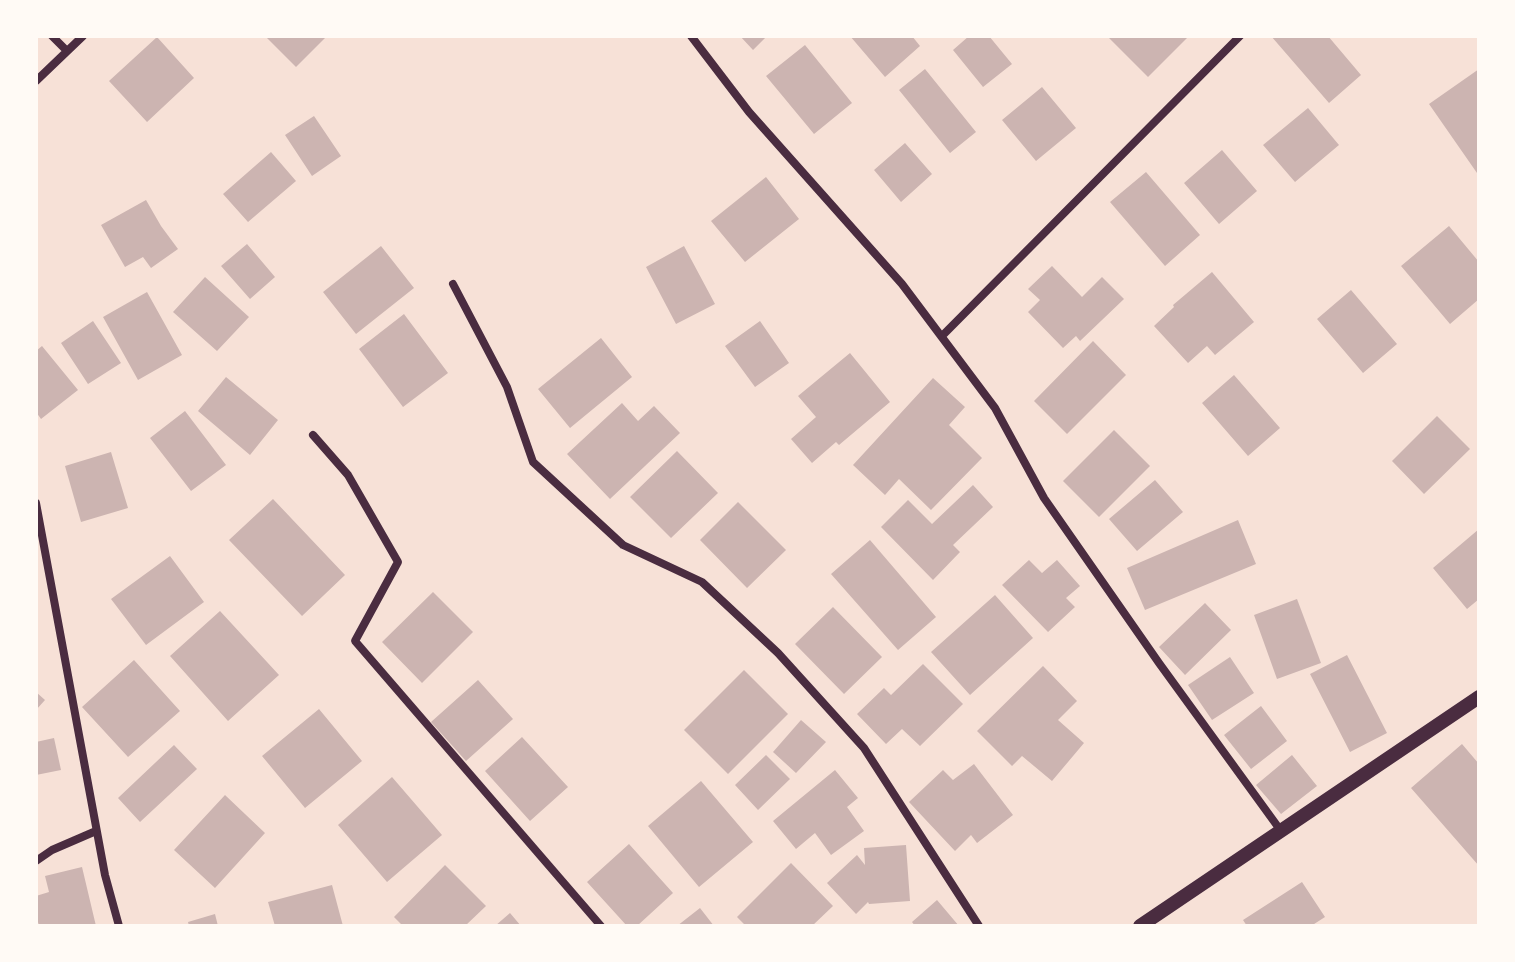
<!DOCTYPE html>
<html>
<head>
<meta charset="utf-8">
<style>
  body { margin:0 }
  #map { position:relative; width:1515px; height:962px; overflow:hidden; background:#f7e1d7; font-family:"Fira Sans Condensed",sans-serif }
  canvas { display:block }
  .frame { position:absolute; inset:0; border:38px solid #fffaf5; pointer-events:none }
</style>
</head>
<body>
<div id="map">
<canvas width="1515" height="962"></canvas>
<div class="frame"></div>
</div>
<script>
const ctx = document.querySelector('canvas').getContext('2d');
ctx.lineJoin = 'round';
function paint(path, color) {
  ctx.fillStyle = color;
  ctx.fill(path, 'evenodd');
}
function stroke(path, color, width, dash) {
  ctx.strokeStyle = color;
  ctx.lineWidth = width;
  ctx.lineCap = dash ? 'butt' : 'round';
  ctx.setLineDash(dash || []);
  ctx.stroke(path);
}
const building = new Path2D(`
  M265 36H327L296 67Z
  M740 36H767L753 50Z
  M850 36H912L920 46 885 77Z
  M969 36H989L1012 64 983 87 953 50Z
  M1107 36H1189L1148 77Z
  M1271 36H1328L1361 75 1329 103Z
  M157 37 194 78 147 122 109 81Z
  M805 45 852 103 814 134 766 76Z
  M925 69 976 132 950 153 899 90Z
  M1479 69V171L1477 173 1429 104Z
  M1042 87 1076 128 1036 161 1002 120Z
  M1308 108 1339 145 1295 182 1263 145Z
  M314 116 341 156 312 176 285 135Z
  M905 143 932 174 901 202 874 170Z
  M1222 150 1257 191 1219 224 1184 183Z
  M271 152 296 181 248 222 223 194Z
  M1146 172 1200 235 1165 266 1110 202Z
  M766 177 799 219 745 262 711 221Z
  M146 200 161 226 178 249 151 268 143 257 125 267 101 225Z
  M1449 226 1479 262V299L1450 324 1401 266Z
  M247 244 275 277 250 299 221 266Z
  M381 246 414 288 356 334 323 292Z
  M684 246 715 304 676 324 646 267Z
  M1052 266 1082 297 1102 277 1124 299 1080 341 1076 336 1063 348 1028 312 1040 300 1028 289Z
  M1212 272 1254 322 1215 355 1207 346 1188 363 1154 326 1174 307 1173 305Z
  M205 277 249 317 217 351 173 312Z
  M1351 290 1397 344 1363 373 1317 319Z
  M147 292 182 355 138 380 103 317Z
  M404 314 448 373 403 407 359 349Z
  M93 321 121 363 88 384 61 343Z
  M760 321 789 363 755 387 725 346Z
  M601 338 632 377 570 428 538 389Z
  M1093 341 1126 375 1067 434 1034 401Z
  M42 346 78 390 41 419 36 412V351Z
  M850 353 890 402 839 445 836 442 812 463 791 439 816 417 798 396Z
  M1234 375 1280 428 1248 456 1202 403Z
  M226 377 278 420 250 455 198 411Z
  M933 378 965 407 949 425 982 458 931 510 899 479 885 495 853 465Z
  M622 403 638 421 654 406 680 433 610 499 567 454Z
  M185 411 226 465 191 491 150 438Z
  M1437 416 1470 449 1424 494 1392 461Z
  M1114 430 1150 466 1099 517 1063 481Z
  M677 451 718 493 671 538 630 497Z
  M111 452 128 508 81 522 65 466Z
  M1155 480 1183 512 1137 551 1109 519Z
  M973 485 993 507 953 545 960 552 933 580 881 527 908 500 932 524Z
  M273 499 345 575 302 616 229 540Z
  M738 502 786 550 747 588 700 540Z
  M1238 520 1256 564 1145 610 1127 568Z
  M1479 529V599L1467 609 1433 568Z
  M870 540 936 617 898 650 831 574Z
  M170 556 204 602 146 645 111 599Z
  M1029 560 1042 573 1057 560 1080 586 1066 598 1075 607 1048 632 1002 585Z
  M433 592 473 632 422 683 382 642Z
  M995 595 1033 638 970 695 931 652Z
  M1297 599 1321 663 1277 679 1254 615Z
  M1205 603 1231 630 1185 675 1159 647Z
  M833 607 882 657 844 694 795 644Z
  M220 611 279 675 228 721 170 656Z
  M1347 655 1387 733 1350 752 1310 674Z
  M1230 657 1254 693 1212 720 1188 685Z
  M134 660 180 711 128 757 82 707Z
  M923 664 963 704 920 746 902 729 886 744 857 714 884 688 891 695Z
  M1043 666 1077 701 1058 720 1084 743 1052 781 1022 756 1012 766 977 731Z
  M744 670 788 714 728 774 684 730Z
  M478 680 513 719 466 761 431 722Z
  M36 692 45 700 36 710Z
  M1261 706 1287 741 1251 769 1224 735Z
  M319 709 362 761 305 808 262 756Z
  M801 720 826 742 796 773 773 752Z
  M522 737 568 787 530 821 485 771Z
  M54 738 61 770 36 775V742Z
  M1462 744 1479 764V866L1411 788Z
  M174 745 197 769 140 822 118 798Z
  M766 755 790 779 758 810 735 785Z
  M1292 755 1317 786 1281 814 1256 785Z
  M974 764 1013 815 977 843 971 835 955 851 909 802 943 770 953 780Z
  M835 770 858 798 847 807 864 831 831 855 815 833 796 849 773 821Z
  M392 777 442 835 387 882 338 825Z
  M701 781 753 842 699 887 648 826Z
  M225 795 265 833 215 888 174 850Z
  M629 844 673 893 637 926H627L587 882Z
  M906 845 910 901 869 904 868 902 856 914 827 883 857 855 865 865 864 848Z
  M791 863 833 906 812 926H746L737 917Z
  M445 865 486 906 465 926H403L394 917Z
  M82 867 96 926H39L36 914V896L49 892 45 876Z
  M1302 882 1325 917 1311 926H1247L1243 920Z
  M332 885 343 926H275L268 902Z
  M937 900 959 926H915L912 922Z
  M700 908 714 926H677Z
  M510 913 521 926H495Z
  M215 914 218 926H189L188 922Z`);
const minor = new Path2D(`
  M52 36 67 51
  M691 36 749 112 902 284 995 408 1044 498 1159 663 1281 831
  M36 81 83 36
  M453 284 507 387 533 462 623 545 702 582 778 653 864 748 979 926
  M942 336 1240 36
  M313 435 348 475 398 562 355 641 601 926
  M36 503 105 875 119 926
  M36 861 52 850 96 831`);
const tertiary = new Path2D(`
  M1140 926 1479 697`);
paint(building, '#ccb4b1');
stroke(minor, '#4a2c40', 8);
stroke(tertiary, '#4a2c40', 14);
</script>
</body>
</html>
